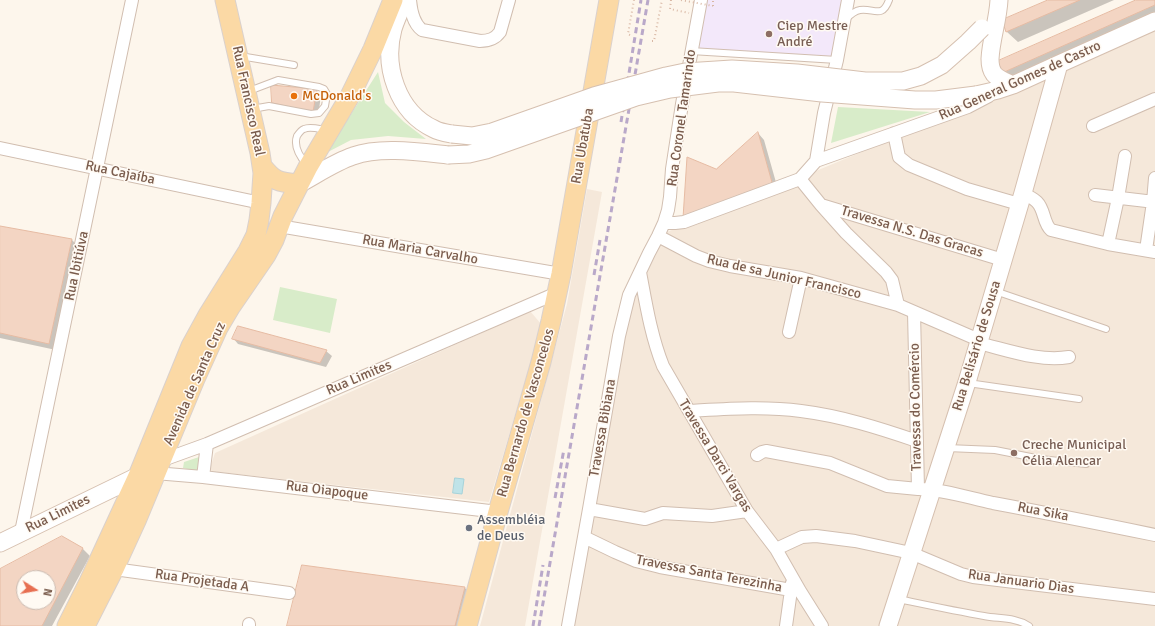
<!DOCTYPE html>
<html>
<head>
<meta charset="utf-8">
<style>
  body { margin:0 }
  #map { position:relative; width:1155px; height:626px; overflow:hidden; background:#fdf6ec; font-family:Signika,sans-serif }
  canvas { display:block }
  .north { position:absolute; left:16px; top:570px; width:40px; height:40px; box-sizing:border-box; background:#fffaf3; border:1px solid #cabbb1; border-radius:50%; rotate:101deg; font-size:11px; font-weight:700; line-height:16px; text-align:center; color:#7a5c4d }
  .north::after { content:''; display:block; margin:auto; width:14px; height:18px; background:#e76f51; clip-path:polygon(50% 0,100% 100%,50% 72%,0 100%) }
</style>
</head>
<body>
<div id="map">
<canvas width="1155" height="626"></canvas>
<div class="north">N</div>
</div>
<script>
const ctx = document.querySelector('canvas').getContext('2d');
ctx.lineJoin = 'round';
function paint(path, color) {
  ctx.fillStyle = color;
  ctx.fill(path, 'evenodd');
}
function stroke(path, color, width, dash) {
  ctx.strokeStyle = color;
  ctx.lineWidth = width;
  ctx.lineCap = dash ? 'butt' : 'round';
  ctx.setLineDash(dash || []);
  ctx.stroke(path);
}
function write(font, color, halo, rows, align = 'center') {
  ctx.font = font + ' Signika,sans-serif';
  ctx.lineWidth = 3;
  ctx.setLineDash([]);
  ctx.textBaseline = 'middle';
  ctx.strokeStyle = halo;
  ctx.fillStyle = color;
  for (const [text, x, y, turn = 0] of rows) {
    ctx.save();
    ctx.translate(x, y);
    ctx.rotate((+turn || 0) * Math.PI / 180);
    ctx.textAlign = isNaN(turn) ? turn : align;
    if (halo) ctx.strokeText(text, 0, 0);
    ctx.fillText(text, 0, 0);
    ctx.restore();
  }
}
const residential = new Path2D(`
  M1155 30V626H570L588 527 632 300 662 234 775 188Z
  M587 189 602 192 525 626H480L567 304Z
  M530 311 542 325 489 502 209 471 215 453Z`);
const education = new Path2D(`
  M704 0H848L837 60 694 48Z`);
const green = new Path2D(`
  M378 72 385 103 404 122 426 139 388 136 351 140 326 153Z
  M838 107 930 112 831 143Z
  M280 287 337 299 330 333 273 320Z
  M202 456 201 472 183 468 184 462Z`);
const water = new Path2D(`
  M455 478 464 479 462 494 453 493Z`);
const shadow = new Path2D(`
  M1050 0H1114L1018 42 1007 32 1003 20Z
  M1138 0H1155V20L1013 83 1003 73Z
  M316 90 321 95 318 117 279 108 273 103Z
  M758 133 764 140 779 193 691 224 716 170Z
  M0 227 72 240 79 247 56 350 0 338Z
  M233 338 326 351 332 356 326 367 238 344Z
  M62 537 83 549 90 556 52 626H0V570ZM24 578H48V602H24Z
  M303 566 465 588 470 593 461 626H288Z`);
const building = new Path2D(`
  M1048 0H1080L1006 32 1002 20Z
  M1136 0H1155V5L1002 73 998 61Z
  M271 85 317 89 313 112 272 103Z
  M758 132 773 186 683 218 687 157 716 169Z
  M0 226 72 239 49 344 0 333Z
  M238 326 327 350 320 363 232 339Z
  M62 536 83 548 42 626H0V569ZM24 578H48V602H24Z
  M302 565 465 587 455 626H287Z`);
const path = new Path2D(`
  M671 0 670 9 689 13
  M713 6V0
  M630 35 628 34 634 0
  M652 41H654L662 0`);
const lane = new Path2D(`
  M846 19C850 15 854 11 860 10 874 8 882 19 889 0
  M691 51 837 60
  M240 56 294 65
  M249 91 278 80 319 87 324 89 327 94 325 106 319 113 311 114 269 106 252 109
  M307 165C300 157 293 147 297 136 299 133 301 130 304 129 310 126 319 129 326 130
  M995 291 1106 329
  M968 383 1079 399
  M947 448 995 450 1041 459 1086 464
  M898 599C927 605 955 611 984 616 999 619 1015 617 1029 626`);
const street = new Path2D(`
  M410 0C411 11 413 23 422 30L480 41C489 41 495 39 500 32L509 0
  M1093 126 1155 99
  M894 133 899 157 909 165 967 189 1019 204
  M0 148 261 203
  M816 161 824 113 837 60 848 0
  M800 179 821 205 846 233 886 272 892 280 898 305
  M1023 193C1027 196 1033 198 1037 202 1045 210 1043 223 1051 230L1108 244 1155 252
  M1095 195 1155 202
  M821 205 1003 260
  M664 223H675L684 222 800 179 816 161 968 107 989 96
  M279 226 561 274
  M658 236 696 256 709 261 730 266 801 278 898 305 979 340
  M1108 244 1118 198 1125 156
  M1146 250 1153 202 1155 178
  M640 272C646 304 651 336 663 366L747 511 776 549 800 591 822 626
  M914 312 918 489C943 489 969 498 993 503 1047 513 1101 524 1155 535
  M789 332 801 278
  M978 343C1008 350 1039 362 1069 357
  M689 411C726 409 764 406 801 411 841 416 879 428 917 441
  M757 455 762 452 766 451 830 463 887 486 918 489
  M160 461 207 444 557 293
  M155 473 203 477 498 512
  M203 477 207 444
  M589 509 645 519 663 513 712 516 747 511
  M21 532 132 0
  M584 537 615 552 636 561 660 567 791 590
  M776 549 802 537 816 536 855 541 911 553 961 574 973 577 1155 599
  M114 569 289 593
  M249 626V624
  M568 626 589 509 619 336 629 295 649 253 658 236 664 223 668 210 670 197 672 169 682 104 701 0
  M786 626 792 583`);
const secondary = new Path2D(`
  M404 0C401 10 396 19 393 29 383 66 397 112 434 129 439 132 446 133 452 134
  M999 0C998 20 991 39 990 59 990 64 991 70 994 74 999 80 1007 82 1013 85
  M976 95 998 90 1013 85 1059 64 1155 21
  M299 184C316 175 335 162 353 156 380 146 420 152 448 155
  M0 543 138 476
  M888 626 967 382 1023 193 1059 64`);
const primary = new Path2D(`
  M262 166C275 182 278 182 299 184
  M67 626 89 582 138 476 191 346 208 315 248 251 256 235 259 220 261 203 263 173 260 153 225 0
  M85 626 114 569 136 521 195 379 218 328 231 306 266 255 274 240 283 216 308 167 350 96 373 49 393 0
  M467 626 498 512 541 362 551 321 561 274 609 0`);
const rail = new Path2D(`
  M621 122 641 0
  M594 275 600 240
  M555 498 564 449
  M533 626 543 565
  M539 626 648 0`);
const pathBridge = new Path2D(`
  M681 0 713 6`);
const secondaryBridge = new Path2D(`
  M452 134 472 136 492 132 594 96 666 76 685 72 732 69 797 73 865 81H903L921 76 942 65 968 42 982 28
  M448 155 469 154 486 150 636 97 670 89 718 83H734L822 93 915 100H936L976 95`);
const markers = [
  [769,34,4,"#8d6e63"],
  [294,96,4,"#e8710a"],
  [1014,453,4,"#8d6e63"],
  [469,528,4,"#6b7280"]
];
const educationNames = [
  ["Ciep Mestre",777,26],
  ["André",777,42],
  ["Creche Municipal",1022,445],
  ["Célia Alencar",1022,461]
];
const streetNames = [
  ["Rua General Gomes de Castro",1020,81,-24],
  ["Rua Francisco Real",248,101,78],
  ["Rua Coronel Tamarindo",682,118,-82],
  ["Rua Ubatuba",583,146,-80],
  ["Rua Cajaíba",120,173,12],
  ["Travessa N.S. Das Gracas",912,232,17],
  ["Rua Maria Carvalho",420,250,10],
  ["Rua Ibitiúva",77,266,-78],
  ["Rua de sa Junior Francisco",784,277,13],
  ["Rua Belisário de Sousa",977,346,-73],
  ["Rua Limites",359,378,-23],
  ["Avenida de Santa Cruz",195,384,-66],
  ["Travessa do Comércio",916,407,-91],
  ["Rua Bernardo de Vasconcelos",526,413,-74],
  ["Travessa Bibiana",603,428,-80],
  ["Travessa Darci Vargas",715,456,59],
  ["Rua Oiapoque",327,491,7],
  ["Rua Sika",1043,512,11],
  ["Rua Limites",58,514,-26],
  ["Travessa Santa Terezinha",709,574,11],
  ["Rua Projetada A",202,581,8],
  ["Rua Januario Dias",1021,582,8]
];
const foodNames = [
  ["McDonald's",302,96]
];
const worshipNames = [
  ["Assembléia",477,520],
  ["de Deus",477,536]
];
paint(residential, '#f5e8da');
paint(education, '#f3e8fa');
paint(green, '#d8ecc9');
paint(water, '#bfe3e8');
stroke(water, '#a5d3da', 1);
paint(shadow, '#0003');
paint(building, '#f3d5c3');
stroke(building, '#e6bba3', 1);
stroke(lane, '#d1beb0', 8);
stroke(street, '#d1beb0', 14);
stroke(secondary, '#d6c0b0', 19);
stroke(primary, '#dad1cd', 21);
stroke(path, '#d9b8a5', 2, [1, 3]);
stroke(lane, '#fff', 6);
stroke(street, '#fff', 12);
stroke(secondary, '#fff', 17);
stroke(primary, '#fbd9a5', 19);
stroke(rail, '#b9a8c9', 3, [6, 4]);
stroke(secondaryBridge, '#d6c0b0', 19, []);
stroke(pathBridge, '#d9b8a5', 2, [1, 3]);
stroke(secondaryBridge, '#fff', 17);
for (const [x, y, r, color] of markers) {
  const dot = new Path2D();
  dot.arc(x, y, r, 0, 2 * Math.PI);
  ctx.fillStyle = color;
  ctx.fill(dot);
  stroke(dot, '#fffaf3', 1.5);
}
write('14px', '#785e54', '#fffaf3', educationNames, 'left');
write('14px', '#7a5c4d', '#fffaf3', streetNames);
write('14px', '#c56008', '#fffaf3', foodNames, 'left');
write('14px', '#5b616d', '#fffaf3', worshipNames, 'left');
</script>
</body>
</html>
